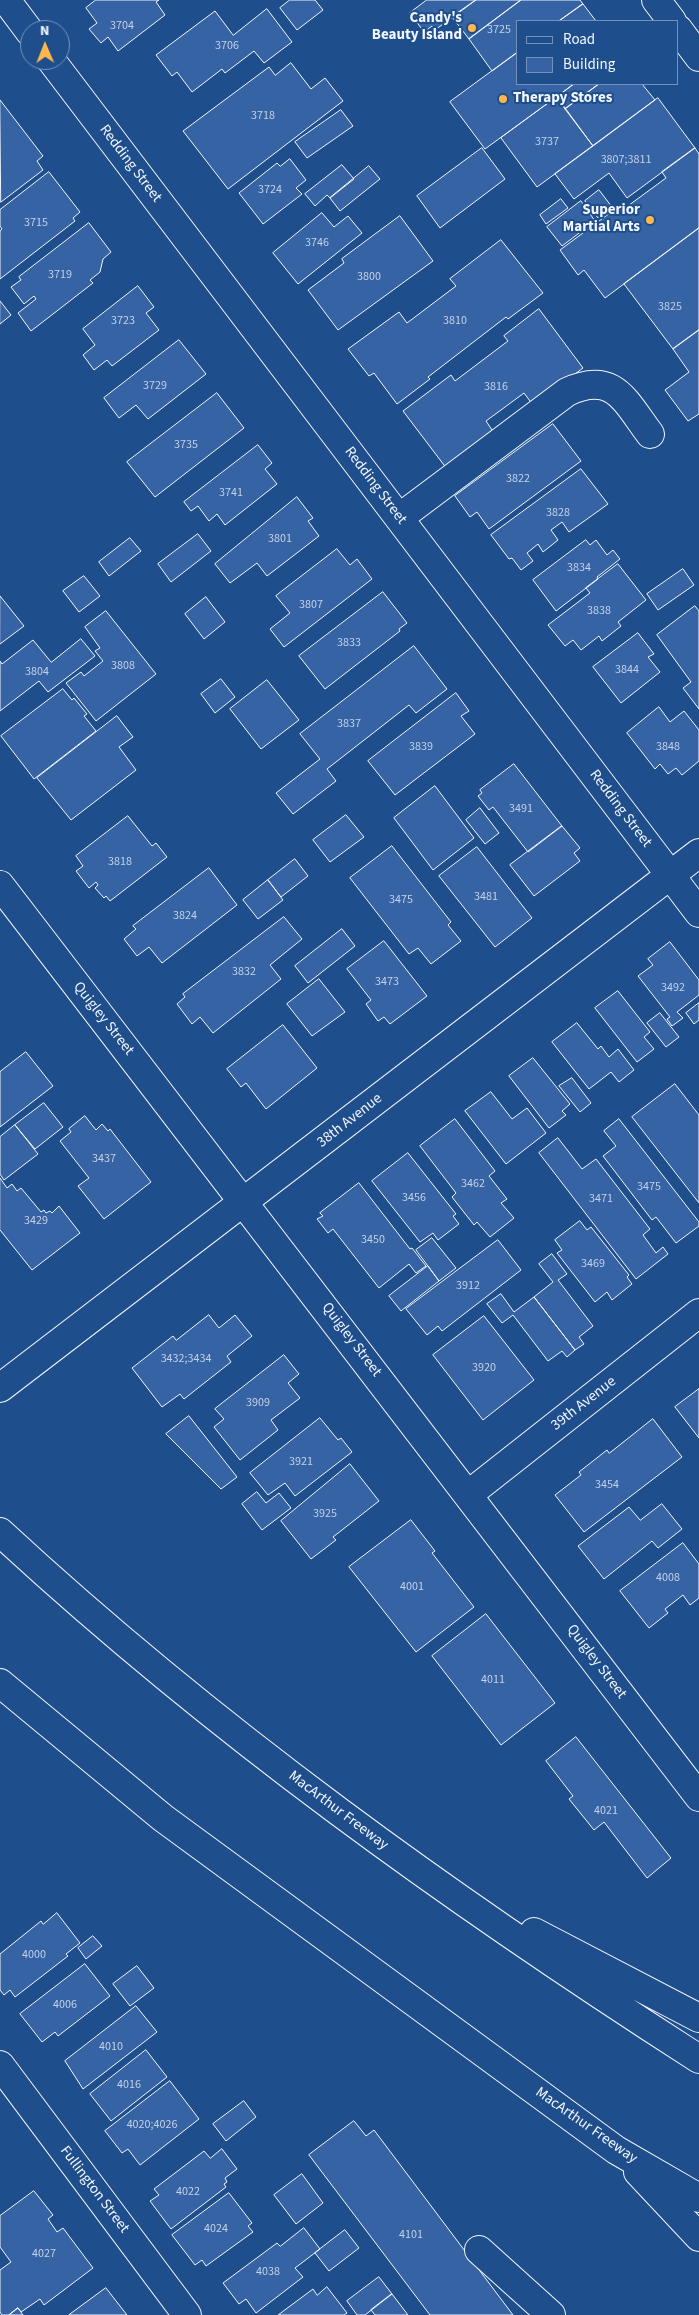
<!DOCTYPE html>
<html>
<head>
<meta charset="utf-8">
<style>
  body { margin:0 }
  #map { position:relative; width:699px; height:2315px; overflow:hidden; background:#1f4e8c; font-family:"Source Sans 3",sans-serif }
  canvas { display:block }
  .legend { position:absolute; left:516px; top:20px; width:162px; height:65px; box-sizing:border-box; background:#1f4e8c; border:1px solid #7391ba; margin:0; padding:6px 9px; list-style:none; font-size:15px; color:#f2f6ff }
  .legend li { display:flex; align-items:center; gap:10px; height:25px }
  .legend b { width:25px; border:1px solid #7391ba }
  .north { position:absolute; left:20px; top:20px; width:50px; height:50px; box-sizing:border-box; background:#1f4e8c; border:1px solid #7391ba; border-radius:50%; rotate:359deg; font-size:14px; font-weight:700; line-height:20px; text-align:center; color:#f2f6ff }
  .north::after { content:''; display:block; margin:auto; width:18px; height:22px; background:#ffb74d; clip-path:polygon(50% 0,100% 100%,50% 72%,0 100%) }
</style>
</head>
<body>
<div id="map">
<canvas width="699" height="2315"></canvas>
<ul class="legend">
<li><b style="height:6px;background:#1f4e8c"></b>Road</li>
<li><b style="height:14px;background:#3563a3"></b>Building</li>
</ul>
<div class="north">N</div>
</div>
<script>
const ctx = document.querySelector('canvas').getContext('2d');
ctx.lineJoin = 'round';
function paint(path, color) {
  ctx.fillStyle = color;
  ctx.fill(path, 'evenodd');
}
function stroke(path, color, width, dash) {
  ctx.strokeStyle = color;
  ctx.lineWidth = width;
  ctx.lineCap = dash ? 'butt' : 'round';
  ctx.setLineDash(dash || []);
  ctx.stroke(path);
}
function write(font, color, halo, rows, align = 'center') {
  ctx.font = font + ' "Source Sans 3",sans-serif';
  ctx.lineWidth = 4;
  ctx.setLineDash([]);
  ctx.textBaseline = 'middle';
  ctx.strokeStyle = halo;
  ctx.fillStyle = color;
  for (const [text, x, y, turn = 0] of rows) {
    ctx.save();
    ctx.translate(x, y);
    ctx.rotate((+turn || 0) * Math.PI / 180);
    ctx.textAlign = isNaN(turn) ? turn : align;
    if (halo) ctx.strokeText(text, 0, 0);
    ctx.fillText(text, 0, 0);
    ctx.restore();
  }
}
const building = new Path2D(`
  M96 0H159L156 2 165 15 118 51 108 37 101 43 89 29 97 23 86 8Z
  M290 0H315L323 10 297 30 280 8Z
  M427 0H476L435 30 432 26 424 32 410 13Z
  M476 0H521L469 39 452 17Z
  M521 0H580L583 4 559 21H518V52L492 71 469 39Z
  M583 4 596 21H559Z
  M267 9 292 42 264 63 254 51 225 73 222 69 192 92 177 72 172 76 156 55 215 11 233 35Z
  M518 52V84H574L485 149 450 102Z
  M291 63 311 89 325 78 343 101 228 189 183 131 269 67 275 75Z
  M574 84H599L565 109 557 97Z
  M599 84H642L655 100 593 146 565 109Z
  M557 97 593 146 537 187 501 138Z
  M658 98 695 148 627 198 609 173 574 199 555 174Z
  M0 100 43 156 37 161 43 170 1 202Z
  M341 110 353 126 307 158 295 142Z
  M482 148 505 179 440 228 417 196Z
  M695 148 699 154V228L605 298 584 270 578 275 560 250 618 207 621 211 666 178 662 172Z
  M290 159 306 180 296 188 302 194 263 224 239 193 277 163 280 166Z
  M342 165 354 179 330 198 327 195 315 206 305 194Z
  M369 166 380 179 340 211 330 198Z
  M49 172 80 212 73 218 75 221 0 279V231L2 229 0 226V210Z
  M599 190 612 207 598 218 585 201Z
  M561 199 568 208 546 224 540 215Z
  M581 201 595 221 562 246 547 227Z
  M322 213 334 227 348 216 362 233 298 284 273 253Z
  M400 216 433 261 338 330 308 290 344 263 342 259Z
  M89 223 111 252 103 259 100 272 90 280 93 283 31 331 18 313 36 299 34 296 24 304 11 287 21 280 19 277Z
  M699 228V330L673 349 624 284Z
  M501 240 543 293 508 319 506 317 428 377 430 379 397 404 374 373 369 376 348 349 399 312 407 323 456 286 450 279Z
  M138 286 154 307 146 313 159 330 112 366 107 360 94 370 83 355 95 345 83 329Z
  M0 301 11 315 0 324Z
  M539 309 583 368 533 405 524 393 486 421 494 433 447 469 403 411 451 375 455 381 508 341 504 336Z
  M699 330V414L688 421 665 390 689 372 673 349Z
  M179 340 206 374 148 419 136 405 119 418 104 398Z
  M217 393 244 428 155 497 127 462Z
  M553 424 581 461 489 529 477 512 470 517 455 496Z
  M258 445 272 463 265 469 277 484 225 525 217 514 209 521 198 506 191 511 184 502Z
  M581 469 608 504 569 532 562 522 551 530 558 540 543 552 538 544 527 553 533 561 521 570 512 558 509 559 491 535Z
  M297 497 313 518 308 521 319 536 267 576 257 563 230 583 215 564Z
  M198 534 211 551 171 582 158 564Z
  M130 538 141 551 109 576 99 562Z
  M586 540 590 545 596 540 607 555 613 550 620 559 597 577 598 579 556 611 533 580Z
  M337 549 350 565 357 559 372 579 284 647 270 629 290 613 276 596Z
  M618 564 646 600 618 622 621 626 602 641 599 636 581 650 573 640 565 646 548 625 590 593 586 588Z
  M683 569 694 585 658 610 647 594Z
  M84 576 100 596 79 612 63 591Z
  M383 592 407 623 399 629 400 631 325 689 299 656Z
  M0 596 24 626 0 644Z
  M206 597 225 622 204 639 185 614Z
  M695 606 699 611V709L683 688 691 682 657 635Z
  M106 611 156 674 96 721 66 683 81 672 84 676 103 661 95 651 100 648 85 627Z
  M638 633 654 654 648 657 660 672 621 703 593 667Z
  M81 639 95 656 48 692 39 681 0 711V661L2 664 33 640 51 662Z
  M414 646 447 689 416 713 409 705 327 769 336 781 293 814 276 793 320 759 300 734Z
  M221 679 235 697 215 713 201 694Z
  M267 680 299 720 261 749 230 709Z
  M63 689 72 700 74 698 87 714 84 716 96 731 34 779 1 736Z
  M456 693 469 711 461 716 475 734 395 795 368 761Z
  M659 707 670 722 684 711 699 730V761L682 775 676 768 668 774 660 764 655 769 627 733Z
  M117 716 133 737 119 747 136 770 71 820 37 778Z
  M514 764 562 826 528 852 493 807 489 810 478 796 482 793 480 790Z
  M435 786 474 838 433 870 394 818Z
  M480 808 499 833 485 844 466 820Z
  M346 815 364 837 330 862 313 840Z
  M128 816 152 846 156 843 167 857 110 901 106 896 104 898 95 888 98 885 96 882 89 888 76 871 83 866 76 856Z
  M562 826 580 848 574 853 580 861 534 896 510 865Z
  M392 846 451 922 448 925 461 941 431 964 418 948 409 954 350 878Z
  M477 847 532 918 495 947 439 876Z
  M295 859 308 876 281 897 268 880Z
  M209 868 237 905 162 963 149 947 137 956 124 939 136 929 133 926Z
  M268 880 283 900 258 919 243 900Z
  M284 917 302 939 270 965 281 979 213 1033 200 1017 192 1024 177 1004 185 997 183 994Z
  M342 929 355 946 308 983 295 966Z
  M384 941 427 996 390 1024 384 1017 378 1021 366 1004 371 1000 347 969Z
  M670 942 699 980V995L677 1012 683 1018 672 1026 667 1019 670 1017 638 976 653 965 648 959Z
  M319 979 345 1012 312 1036 287 1004Z
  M618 991 650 1032 644 1037 654 1049 637 1062 595 1008Z
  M699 1003V1020L694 1024 686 1013Z
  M660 1013 679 1037 666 1047 647 1023Z
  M577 1023 598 1049 601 1046 609 1057 618 1049 634 1070 619 1082 611 1072 589 1089 552 1042Z
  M283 1025 317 1068 266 1109 246 1083 241 1087 227 1069Z
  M26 1052 53 1086 0 1127V1072Z
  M533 1058 570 1104 562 1111 566 1115 549 1128 509 1076Z
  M572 1078 591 1103 580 1112 559 1086Z
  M675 1084 699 1115V1203L632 1117Z
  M491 1092 512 1119 527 1108 546 1133 506 1164 465 1111Z
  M44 1103 63 1127 35 1149 15 1125Z
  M85 1116 96 1130 102 1124 108 1131 110 1129 151 1182 104 1219 78 1186 89 1178 60 1141 71 1132 69 1129Z
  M455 1119 495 1171 489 1176 507 1199 501 1203 514 1218 490 1237 477 1222 474 1225 452 1197 456 1193 420 1146Z
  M619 1119 699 1222V1226L676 1243 656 1217 652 1220 603 1156 616 1146 604 1131Z
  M15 1125 38 1154 4 1180 0 1174V1137Z
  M558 1138 582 1169 596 1159 650 1229 643 1235 656 1253 663 1247 668 1254 636 1279 539 1153Z
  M408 1153 456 1214 453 1216 459 1224 438 1240 433 1233 420 1242 372 1181Z
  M0 1178 7 1188 12 1184 17 1191 21 1188 41 1212 44 1210 46 1213 50 1211 52 1213 59 1206 80 1233 32 1270 0 1230Z
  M359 1183 410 1249 412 1248 426 1266 416 1273 409 1264 379 1288 333 1229 328 1233 317 1219 323 1216 320 1213Z
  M580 1221 587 1230 591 1227 629 1275 627 1277 632 1284 612 1300 607 1292 595 1302 557 1253 562 1250 555 1240Z
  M432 1238 456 1268 439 1281 416 1250Z
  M498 1240 521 1270 442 1331 438 1326 427 1335 406 1309Z
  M552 1254 567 1274 558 1280 593 1326 579 1337 584 1344 575 1350 534 1297 553 1282 539 1264Z
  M428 1266 439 1281 401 1311 389 1296Z
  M501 1294 514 1312 534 1297 575 1350 567 1357 562 1351 548 1361 513 1315 502 1323 487 1304Z
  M209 1315 219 1328 235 1315 252 1336 227 1356 231 1362 184 1399 180 1394 162 1407 132 1368 173 1336 176 1340Z
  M484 1316 534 1380 483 1420 433 1355Z
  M284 1355 299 1374 288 1383 300 1398 271 1420 278 1430 240 1460 214 1427 224 1419 215 1409Z
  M699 1389V1438L675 1407Z
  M189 1416 237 1477 221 1489 166 1434Z
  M320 1418 338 1440 341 1438 352 1452 295 1496 285 1483 268 1495 250 1473Z
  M653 1419 682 1457 584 1532 555 1495 581 1475 579 1472 607 1450 609 1453Z
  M350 1464 379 1501 333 1537 336 1540 311 1559 281 1521Z
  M257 1492 266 1503 279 1493 291 1508 262 1530 242 1504Z
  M662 1504 682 1529 658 1548 652 1541 604 1579 578 1546 629 1507 640 1520Z
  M411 1520 435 1551 432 1553 474 1607 416 1652 349 1567Z
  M683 1543 699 1564V1598L690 1605 683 1595 665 1609 668 1613 649 1628 620 1591Z
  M486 1614 555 1703 501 1745 432 1656Z
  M576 1737 671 1858 647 1878 604 1822 594 1830 569 1799 573 1796 546 1761Z
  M57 1913 80 1943 66 1954 68 1956 15 1997 10 1990 4 1995 0 1990V1954L41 1921 43 1924Z
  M93 1936 102 1946 86 1959 78 1948Z
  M85 1964 110 1996 58 2036 55 2032 42 2042 20 2014Z
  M137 1966 154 1988 130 2006 113 1984Z
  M136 2006 157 2032 83 2089 65 2061Z
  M146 2050 167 2077 111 2121 90 2094Z
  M170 2081 199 2119 140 2165 128 2149 122 2153 105 2131Z
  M244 2101 256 2117 226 2141 213 2124Z
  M354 2121 366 2136 374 2130 513 2315H430L309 2155Z
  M222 2149 237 2169 225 2178 227 2182 224 2184 226 2187 171 2229 150 2201 159 2195 154 2189 204 2151 210 2158Z
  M302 2174 323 2203 296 2224 274 2195Z
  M34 2191 53 2215 48 2219 57 2232 63 2228 93 2268 44 2305 40 2299 21 2312 18 2308 9 2315H2L0 2312V2270L11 2262 0 2247V2216Z
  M229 2193 252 2223 248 2226 253 2232 206 2266 202 2260 195 2265 172 2235Z
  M304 2228 320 2249 295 2268 303 2277 256 2313 246 2299 239 2304 223 2283 277 2243 280 2246Z
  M345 2230 359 2248 329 2271 315 2253Z
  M379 2277 392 2294 365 2315H357L347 2301Z
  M327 2287 347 2313 344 2315H278L313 2289 317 2295Z
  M106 2288 127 2315H69Z
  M392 2294 408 2315H375L371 2310Z
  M18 2308 23 2315H9Z`);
const minor = new Path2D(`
  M6 0 30 32
  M51 60 699 913
  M399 518 567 392C614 370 625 401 650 434
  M0 885 699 1797
  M0 1388 699 853
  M469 1494 699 1313
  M0 2065 187 2315
  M479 2250 551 2315`);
const major = new Path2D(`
  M656 0 672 21
  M678 29 699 57`);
const highway = new Path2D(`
  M0 1532C215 1731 453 1901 699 2059
  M0 1683 163 1818 616 2150 699 2198
  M534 1932 699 2018
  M638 2172 699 2237`);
const markers = [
  [472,28,5,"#ffb74d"],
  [503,99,5,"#ffb74d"],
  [650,220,5,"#ffb74d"]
];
const numberNames = [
  ["3704",122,26],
  ["3725",499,30],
  ["3706",227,46],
  ["3718",263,116],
  ["3737",547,142],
  ["3807;3811",626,160],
  ["3724",270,190],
  ["3715",36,223],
  ["3746",317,243],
  ["3719",60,275],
  ["3800",369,277],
  ["3825",670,307],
  ["3723",123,321],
  ["3810",455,321],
  ["3729",155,386],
  ["3816",496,387],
  ["3735",186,445],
  ["3822",518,479],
  ["3741",231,493],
  ["3828",558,513],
  ["3801",280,539],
  ["3834",579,568],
  ["3807",311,605],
  ["3838",599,611],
  ["3833",349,643],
  ["3808",123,666],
  ["3844",627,670],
  ["3804",37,672],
  ["3837",349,724],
  ["3839",421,747],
  ["3848",668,747],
  ["3491",521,809],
  ["3818",120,862],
  ["3481",486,897],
  ["3475",401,900],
  ["3824",185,916],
  ["3832",244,972],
  ["3473",387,982],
  ["3492",673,988],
  ["3437",104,1159],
  ["3462",473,1184],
  ["3475",649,1187],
  ["3456",414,1198],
  ["3471",601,1199],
  ["3429",36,1221],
  ["3450",373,1240],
  ["3469",593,1264],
  ["3912",468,1286],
  ["3432;3434",186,1359],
  ["3920",484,1368],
  ["3909",258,1403],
  ["3921",301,1462],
  ["3454",607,1485],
  ["3925",325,1514],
  ["4008",668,1578],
  ["4001",412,1587],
  ["4011",493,1680],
  ["4021",606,1811],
  ["4000",34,1955],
  ["4006",65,2005],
  ["4010",111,2047],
  ["4016",129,2085],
  ["4020;4026",152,2125],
  ["4022",188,2192],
  ["4024",216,2229],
  ["4101",411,2235],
  ["4027",44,2254],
  ["4038",268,2272]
];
const poiNames = [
  ["Candy's",462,19],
  ["Beauty Island",462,36],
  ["Therapy Stores",513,99,"left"],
  ["Superior",640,211],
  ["Martial Arts",640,228]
];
const streetNames = [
  ["Redding Street",130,164,53],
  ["Redding Street",375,486,53],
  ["Redding Street",620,809,53],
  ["Quigley Street",103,1019,52],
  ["38th Avenue",350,1121,-38],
  ["Quigley Street",351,1340,53],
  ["39th Avenue",584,1404,-38],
  ["Quigley Street",596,1662,53],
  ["MacArthur Freeway",338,1811,37],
  ["MacArthur Freeway",586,2126,35],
  ["Fullington Street",94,2190,53]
];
paint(building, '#3563a3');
stroke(building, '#f2f6ff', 1);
stroke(minor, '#f2f6ff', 30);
stroke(major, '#f2f6ff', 30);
stroke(highway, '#f2f6ff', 30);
stroke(minor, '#1f4e8c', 28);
stroke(major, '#1f4e8c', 28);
stroke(highway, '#1f4e8c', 28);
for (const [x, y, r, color] of markers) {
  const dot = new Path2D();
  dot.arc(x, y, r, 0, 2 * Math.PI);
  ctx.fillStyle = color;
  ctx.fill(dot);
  stroke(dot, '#1f4e8c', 2);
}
write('12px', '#c3d1e8', null, numberNames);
write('bold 15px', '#f2f6ff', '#1f4e8c', poiNames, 'right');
write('15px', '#f2f6ff', '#1f4e8c', streetNames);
</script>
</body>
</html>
